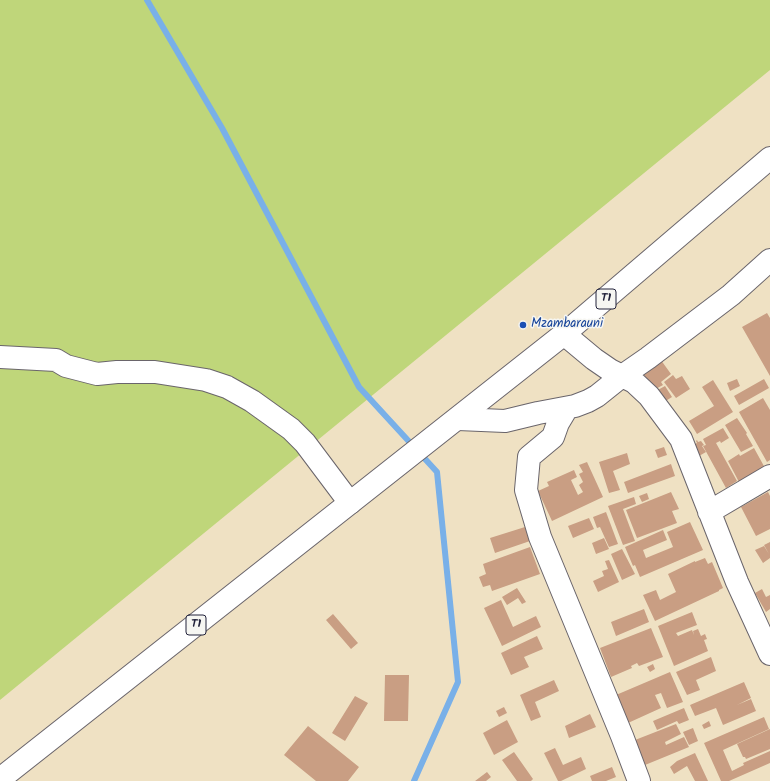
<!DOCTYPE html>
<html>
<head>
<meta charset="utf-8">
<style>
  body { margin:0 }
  canvas { display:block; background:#efe1c3 }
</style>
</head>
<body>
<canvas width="770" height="781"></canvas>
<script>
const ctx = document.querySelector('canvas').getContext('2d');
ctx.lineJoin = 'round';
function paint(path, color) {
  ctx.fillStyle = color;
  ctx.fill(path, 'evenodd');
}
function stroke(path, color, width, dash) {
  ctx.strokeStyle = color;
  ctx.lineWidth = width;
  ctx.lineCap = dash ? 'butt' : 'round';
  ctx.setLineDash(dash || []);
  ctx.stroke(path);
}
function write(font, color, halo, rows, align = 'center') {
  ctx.font = font + ' Kalam,sans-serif';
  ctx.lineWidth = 3;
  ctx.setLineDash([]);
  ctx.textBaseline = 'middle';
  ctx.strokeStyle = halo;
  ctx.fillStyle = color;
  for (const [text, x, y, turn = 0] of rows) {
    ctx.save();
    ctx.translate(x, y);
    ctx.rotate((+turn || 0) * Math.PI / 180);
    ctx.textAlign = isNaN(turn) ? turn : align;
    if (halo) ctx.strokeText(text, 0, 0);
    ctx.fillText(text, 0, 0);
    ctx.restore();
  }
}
const green = new Path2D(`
  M0 0H770V70L0 700Z`);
const stream = new Path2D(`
  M147 0 222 128 359 387 437 472 458 682 414 781`);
const building = new Path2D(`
  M767 313 770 318V376L742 327Z
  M658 356 671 374 661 382 663 385 652 391 642 371Z
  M673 375 676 379 682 376 690 389 676 398 664 382Z
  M737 379 740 386 730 391 727 383Z
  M764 379 769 388 739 405 734 396Z
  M713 380 733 412 697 434 689 421 714 406 702 387Z
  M665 386 672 397 664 402 656 391Z
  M763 398 770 410V460L767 462 739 412Z
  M737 418 747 433 746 434 753 446 741 452 725 425Z
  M723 428 729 438 721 443 720 441 716 443 737 481 726 488 703 446 706 445 703 439Z
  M697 440 698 442 701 441 704 445 702 446 706 452 699 456 694 447 696 446 695 444 697 443 696 441Z
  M664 447 667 455 658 458 655 450Z
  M754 448 765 468 739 482 728 461 739 454 740 456Z
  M627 453 630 464 613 471 620 490 609 493 599 462Z
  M587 462 603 497 552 521 538 491 549 486 547 482 574 470 577 477 571 480 578 495 583 492 579 485 583 482 579 474 583 472 579 465Z
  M671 464 675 476 628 493 624 482Z
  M671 492 679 509 672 511 677 523 637 538 626 510Z
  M768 492 770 496V529L756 536 741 507Z
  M647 493 649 499 642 502 639 496Z
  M634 497 636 504 623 509 635 541 623 545 608 506Z
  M606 512 618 544 609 547 600 527 597 528 593 517Z
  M589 518 594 529 573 538 568 526Z
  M690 522 703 550 640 577 635 565 633 566 625 547 663 530 667 540 643 550 646 558 673 547 667 532Z
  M525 527 530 541 495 553 490 538Z
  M604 538 609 549 596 554 592 543Z
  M770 542V558L763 563 755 550 764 546 769 554 764 545Z
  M530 547 540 574 492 591 490 585 483 587 479 577 486 574 483 564Z
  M622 549 635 574 622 580 611 554Z
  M705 558 708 564 712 562 723 588 719 590V591L655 621 643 595 656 590 660 600 676 592 668 574 695 561V562Z
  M609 560 619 582 598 592 593 581 604 576 602 571 608 569 605 561Z
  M517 588 526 602 522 604 518 598 507 605 502 597Z
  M762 589 766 597 770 595V609L766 612 755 593Z
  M501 600 513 627 536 616 541 627 502 646 484 608Z
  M644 609 649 622 616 636 611 622Z
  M692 612 697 625 676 633 678 636 692 630 694 635 693 631 698 629 701 636 705 634 707 639 704 640 708 651 674 666 658 626Z
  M333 614 358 643 351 649 326 620Z
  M651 628 663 657 639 666 637 663 631 666 632 668 611 677 600 648Z
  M537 636 543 649 524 657 529 667 511 675 501 653Z
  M711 657 716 671 696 680 700 690 687 695 676 672Z
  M653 664 655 669 650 672 647 667Z
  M670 672 683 702 667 708 661 693 655 695 661 708 628 723 616 695Z
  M385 675H409L408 721H384Z
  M554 680 559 691 535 702 541 717 531 721 520 695Z
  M744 682 751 698 737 705 751 699 756 711 723 725 716 708 695 716 690 705Z
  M355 696 368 703 345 741 332 733Z
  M504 707 507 713 499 717 496 711Z
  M684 708 689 720 679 724 677 721 657 730 653 721Z
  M590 714 596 727 569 738 565 726Z
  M764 717 769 729 723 750 732 771 744 765 743 763 770 751V763L729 781H721L704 743Z
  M507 720 518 742 494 755 483 733Z
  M709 721 711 726 704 729 702 725Z
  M676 724 681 734 665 742 666 745 684 737 689 747 645 765 635 740Z
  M308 726 359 767 348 781H316L284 755Z
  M693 728 698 741 689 745 683 732Z
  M770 729V749L746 759 745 757H743L737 744Z
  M555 748 563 765 581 757 586 769 561 781H558L544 753Z
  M514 752 533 779 531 781H517L502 760Z
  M695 753 708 781H695L687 766 674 774 670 767 677 761Z
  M612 767 616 777 606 781H592L590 776Z
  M487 772 491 777 486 781H475Z`);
const minor = new Path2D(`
  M564 334 594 359 610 370 634 382 649 396 681 439 737 582 770 654
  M0 357 56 360 66 366 97 374 117 372H155L206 380 227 387 252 401 291 429 305 443 350 503
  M567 408 558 423 553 437 529 457 526 490 540 537 622 736 639 781
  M458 419 505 421 538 413 575 406 588 401 597 396 622 376 648 358 731 295 770 260
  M709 512 770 476`);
const highway = new Path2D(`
  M0 779 564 334 770 158`);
const markers = [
  [523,325,4,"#1a4fb4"]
];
const shields = [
  [606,299,20],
  [196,625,20]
];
const shieldNames = [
  ["T1",606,299],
  ["T1",196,625]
];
const transitNames = [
  ["Mzambarauni",531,325]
];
paint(green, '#bfd67a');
stroke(stream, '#79b0e8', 6);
paint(building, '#c99e83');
stroke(minor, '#6a656b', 24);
stroke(highway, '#6a656b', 24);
stroke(minor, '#fff', 22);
stroke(highway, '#fff', 22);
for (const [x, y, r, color] of markers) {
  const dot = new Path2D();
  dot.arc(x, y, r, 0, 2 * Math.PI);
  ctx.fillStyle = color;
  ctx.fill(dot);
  stroke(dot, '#f6f6f2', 1.5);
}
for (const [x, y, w] of shields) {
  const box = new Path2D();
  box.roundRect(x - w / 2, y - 10, w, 20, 3);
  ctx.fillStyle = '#f6f6f2';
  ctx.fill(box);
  stroke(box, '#22223b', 1);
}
write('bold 12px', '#22223b', null, shieldNames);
write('13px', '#164399', '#f6f6f2', transitNames, 'left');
</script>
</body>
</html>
